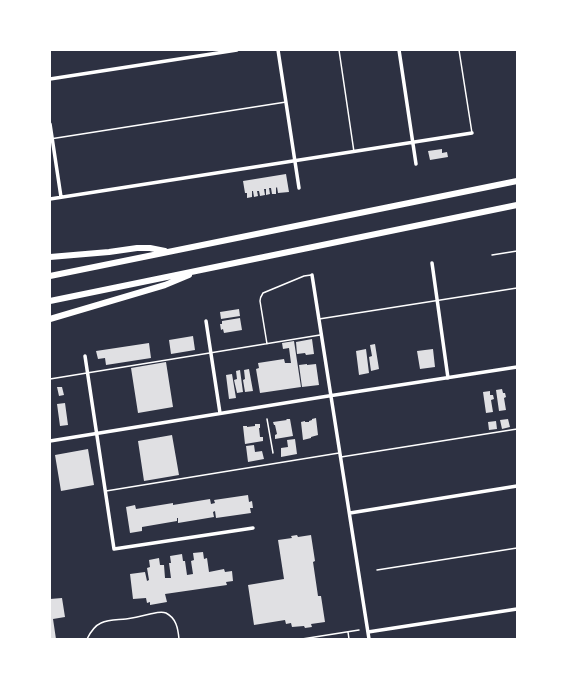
<!DOCTYPE html>
<html>
<head>
<meta charset="utf-8">
<style>
  body { margin:0 }
  #map { position:relative; width:567px; height:689px; overflow:hidden; background:#2d3142; font-family:Quicksand,sans-serif }
  canvas { display:block }
  .frame { position:absolute; inset:0; border:51px solid #fff; pointer-events:none }
</style>
</head>
<body>
<div id="map">
<canvas width="567" height="689"></canvas>
<div class="frame"></div>
</div>
<script>
const ctx = document.querySelector('canvas').getContext('2d');
ctx.lineJoin = 'round';
function paint(path, color) {
  ctx.fillStyle = color;
  ctx.fill(path, 'evenodd');
}
function stroke(path, color, width, dash) {
  ctx.strokeStyle = color;
  ctx.lineWidth = width;
  ctx.lineCap = dash ? 'butt' : 'round';
  ctx.setLineDash(dash || []);
  ctx.stroke(path);
}
const building = new Path2D(`
  M442 149V153L447 152 448 157 430 160 428 151Z
  M286 174 289 192 278 193 277 187 276 188V194H272L271 188H269L270 194 266 195V189H264L265 195 260 196 259 191H257L258 196 254 197 253 191H252V197L247 198V193H245L243 181Z
  M239 309 240 316 221 319 220 312Z
  M240 318 242 330 224 333 223 329 221 330 220 324H222V321Z
  M193 336 195 350 171 354 169 340Z
  M312 339 314 354 306 355 305 353 297 354 296 342Z
  M294 341 301 387 260 393 256 369 259 368 258 363 284 359 285 363H291L289 348 283 349 282 343Z
  M149 343 151 358 106 365 105 358 98 359 96 351Z
  M375 344 379 369 371 371 369 357 372 356 370 345Z
  M366 349 369 373 359 375 356 351Z
  M433 349 435 367 420 369 417 351Z
  M166 362 173 407 138 413 131 368Z
  M307 364V365L316 364 319 385 302 387 299 365Z
  M249 369 253 391 245 392 243 380 245 379 244 370Z
  M240 370 243 392 237 393 234 380 237 379 236 371Z
  M232 374 236 398 229 399 226 375Z
  M57 387H62L64 395 59 396Z
  M502 389 503 393H505L506 397 504 398 506 410 499 411 496 390Z
  M490 391V395H493L494 399 491 400 493 412 486 413 483 392Z
  M65 403 68 425 60 426 57 404Z
  M316 418 318 435 311 437V438L303 440 301 422 305 421V422H309V421L312 420V419Z
  M286 419H290L293 436 275 439V435L277 434 275 425H274L273 422 287 420Z
  M508 419 510 427 502 429 500 420Z
  M496 421 497 429 489 430 488 422Z
  M255 424H260V428H259L260 437H263V441L245 444 243 426H247V427L255 426Z
  M172 435 179 475 144 481 138 441Z
  M295 439 297 454 281 457V448L288 447 287 440Z
  M254 445 255 452 262 451 264 459 248 462 246 446Z
  M88 449 94 485 61 491 55 455Z
  M248 495 249 502 252 501 253 508H250L251 513 216 518 215 511 213 512 214 517 178 523V518H177V521L142 527V531L130 533 126 507 135 505 136 509 173 503V505L210 499 211 504 215 503 214 500Z
  M297 535 298 537 311 535 315 561 313 562 318 596H321L325 622 311 624 312 627 305 628 304 626 292 627 291 623 286 624 285 620 254 625 248 585 284 579 278 540 292 538 291 536Z
  M203 552 204 559 207 558 209 572 224 569 225 572 232 571 233 581 226 582 227 585 165 594 167 602 150 605V602L147 603 146 598 133 599 130 574 145 572 147 581 149 580 147 568 150 567 149 560 159 558 160 565H164L165 578H171L169 563H171L170 556 182 554 183 561H185L187 575 193 574 191 561 194 560 193 553Z
  M62 598 65 617 53 619 56 639H50V599Z`);
const path = new Path2D(`
  M267 419 273 453
  M348 632 349 639
  M87 639C90 633 94 626 101 623 109 619 118 620 126 619 134 618 142 616 150 614 155 613 161 611 166 613 176 618 178 628 179 639
  M302 639 359 630`);
const service = new Path2D(`
  M339 50 354 152
  M459 50 472 133
  M50 139 286 102
  M492 255 517 251
  M319 319 517 288
  M267 344 260 301C260 298 261 296 263 293L304 276 311 275
  M50 379 320 335
  M341 457 517 429
  M106 491 339 453
  M377 570 517 548`);
const minor = new Path2D(`
  M278 50 299 188
  M399 50 416 164
  M50 79 237 50
  M50 124 61 197
  M50 199 472 133
  M432 263 448 378
  M312 275 369 639
  M206 321 220 413
  M85 356 114 549 253 528
  M50 441 322 397 517 367
  M350 513 517 486
  M368 632 517 609`);
const motorway = new Path2D(`
  M50 257 109 252 137 248H150L165 251
  M50 276 517 181
  M50 301 517 205
  M50 319 165 285 189 275`);
paint(building, '#e0e0e3');
stroke(path, '#fff', 1.5);
stroke(service, '#fff', 1.5);
stroke(minor, '#fff', 3.5);
stroke(motorway, '#fff', 6);
</script>
</body>
</html>
